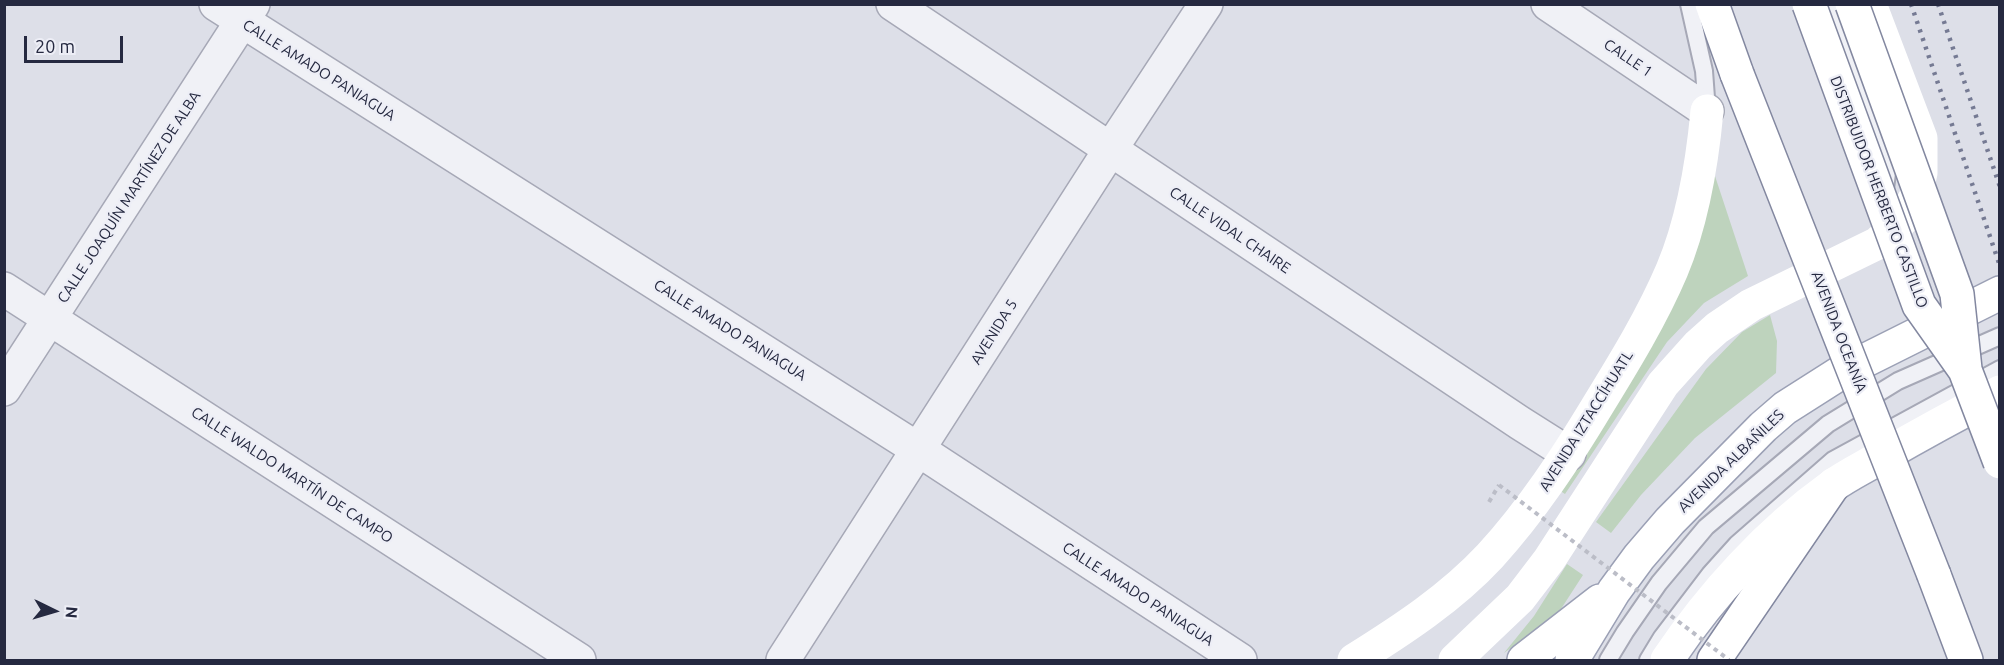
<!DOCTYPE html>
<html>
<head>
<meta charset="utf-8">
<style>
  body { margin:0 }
  #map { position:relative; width:2004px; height:665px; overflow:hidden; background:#dddfe8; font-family:Ubuntu,sans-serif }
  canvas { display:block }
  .frame { position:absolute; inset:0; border:6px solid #252940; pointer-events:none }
  .north { position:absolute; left:24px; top:581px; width:60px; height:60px; -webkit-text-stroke:4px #edeef6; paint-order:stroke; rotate:95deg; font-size:16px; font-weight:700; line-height:24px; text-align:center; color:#252940 }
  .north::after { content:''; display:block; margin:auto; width:21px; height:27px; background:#252940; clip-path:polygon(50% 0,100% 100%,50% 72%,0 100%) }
  .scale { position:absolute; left:24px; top:36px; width:99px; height:27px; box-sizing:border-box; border:3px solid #252940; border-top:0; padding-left:8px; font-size:18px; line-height:21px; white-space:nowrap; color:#252940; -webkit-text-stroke:4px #edeef6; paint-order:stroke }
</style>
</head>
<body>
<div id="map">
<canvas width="2004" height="665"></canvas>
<div class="frame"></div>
<div class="north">N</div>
<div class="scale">20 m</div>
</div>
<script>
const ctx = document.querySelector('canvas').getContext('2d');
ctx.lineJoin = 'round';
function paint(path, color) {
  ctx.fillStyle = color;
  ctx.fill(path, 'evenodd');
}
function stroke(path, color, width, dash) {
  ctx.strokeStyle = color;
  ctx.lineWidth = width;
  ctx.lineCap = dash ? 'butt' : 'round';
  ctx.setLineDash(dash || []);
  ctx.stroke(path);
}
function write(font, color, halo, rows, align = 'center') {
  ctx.font = font + ' Ubuntu,sans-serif';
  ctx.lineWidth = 4.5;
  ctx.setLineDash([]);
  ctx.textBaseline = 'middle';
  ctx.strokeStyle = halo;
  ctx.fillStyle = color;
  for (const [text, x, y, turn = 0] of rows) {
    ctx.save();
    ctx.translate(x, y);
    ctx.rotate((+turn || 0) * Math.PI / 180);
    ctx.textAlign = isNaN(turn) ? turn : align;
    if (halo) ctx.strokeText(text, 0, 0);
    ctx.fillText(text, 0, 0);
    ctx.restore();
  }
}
const green = new Path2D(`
  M1714 173 1748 276 1704 303 1667 342 1565 494 1556 488Z
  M1770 315 1777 341 1776 373 1695 438 1641 495 1611 533 1596 522 1706 369 1742 332Z
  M1567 564 1583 575 1559 612 1504 653 1534 616Z`);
const path = new Path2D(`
  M1489 502 1499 485`);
const service = new Path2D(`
  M1689 4 1704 71 1707 111
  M1832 4 1883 146 1887 172 1885 190
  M1608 660 1625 632 1659 583 1706 527 1828 424 1898 381 2000 336
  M1648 660 1662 637 1710 574 1737 544 1833 460 2000 369`);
const minor = new Path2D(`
  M216 4 919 450 1240 660
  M893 4 1520 423 1569 454
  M1548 4 1707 111
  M4 289 579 660
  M4 389 253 4
  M783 660 1110 150 1206 4`);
const secondary = new Path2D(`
  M1354 660C1402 630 1451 598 1490 556 1532 510 1566 458 1598 405 1625 361 1652 317 1672 270 1693 220 1702 165 1707 111
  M1455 660 1520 598 1549 560 1663 384 1698 345 1717 328 1751 305 1878 243 1903 219 1915 198 1921 173V138L1870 4`);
const primary = new Path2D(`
  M1524 660 1600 601
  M1572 660 1614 591 1639 557 1670 521 1763 427 1785 408 1840 373 2000 293
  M1667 660C1711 594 1768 532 1832 486 1847 475 1864 467 1879 458 1919 435 1959 413 2000 392`);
const trunk = new Path2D(`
  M1712 4 1737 74
  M1934 575 1966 660
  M1714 660 1834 484`);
const rail = new Path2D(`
  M1911 4 2000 266
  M1938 4 2000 187`);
const pathBridge = new Path2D(`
  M1499 485 1729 660`);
const trunkBridge = new Path2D(`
  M1809 4 1919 305 1965 370 2000 462
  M1852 4 1957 294 1965 369
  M1737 74 1934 575`);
const streetNames = [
  ["CALLE 1",1628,58,34],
  ["CALLE AMADO PANIAGUA",319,70,32],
  ["DISTRIBUIDOR HERBERTO CASTILLO",1879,192,69],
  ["CALLE JOAQUÍN MARTÍNEZ DE ALBA",129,197,-57],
  ["CALLE VIDAL CHAIRE",1230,230,34],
  ["CALLE AMADO PANIAGUA",730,330,32],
  ["AVENIDA 5",994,332,-58],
  ["AVENIDA OCEANÍA",1839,332,69],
  ["AVENIDA IZTACCÍHUATL",1586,421,-58],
  ["AVENIDA ALBAÑILES",1731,461,-44],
  ["CALLE WALDO MARTÍN DE CAMPO",292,475,33],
  ["CALLE AMADO PANIAGUA",1138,594,33]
];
paint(green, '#bed3bd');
stroke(service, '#a6a8b6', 20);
stroke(minor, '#a6a8b6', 36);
stroke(primary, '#9ba0b5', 36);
stroke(trunk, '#8388a0', 36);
stroke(path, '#bbbdc7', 4, [4.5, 4.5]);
stroke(service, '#f0f1f6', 16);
stroke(minor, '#f0f1f6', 33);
stroke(secondary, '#fff', 33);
stroke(primary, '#fff', 33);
stroke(trunk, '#fff', 33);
stroke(rail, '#757a93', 4.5, [3, 6]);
stroke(trunkBridge, '#8388a0', 36, []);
stroke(pathBridge, '#bbbdc7', 4, [4.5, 4.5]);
stroke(trunkBridge, '#fff', 33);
write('15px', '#252940', '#edeef6', streetNames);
</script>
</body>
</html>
